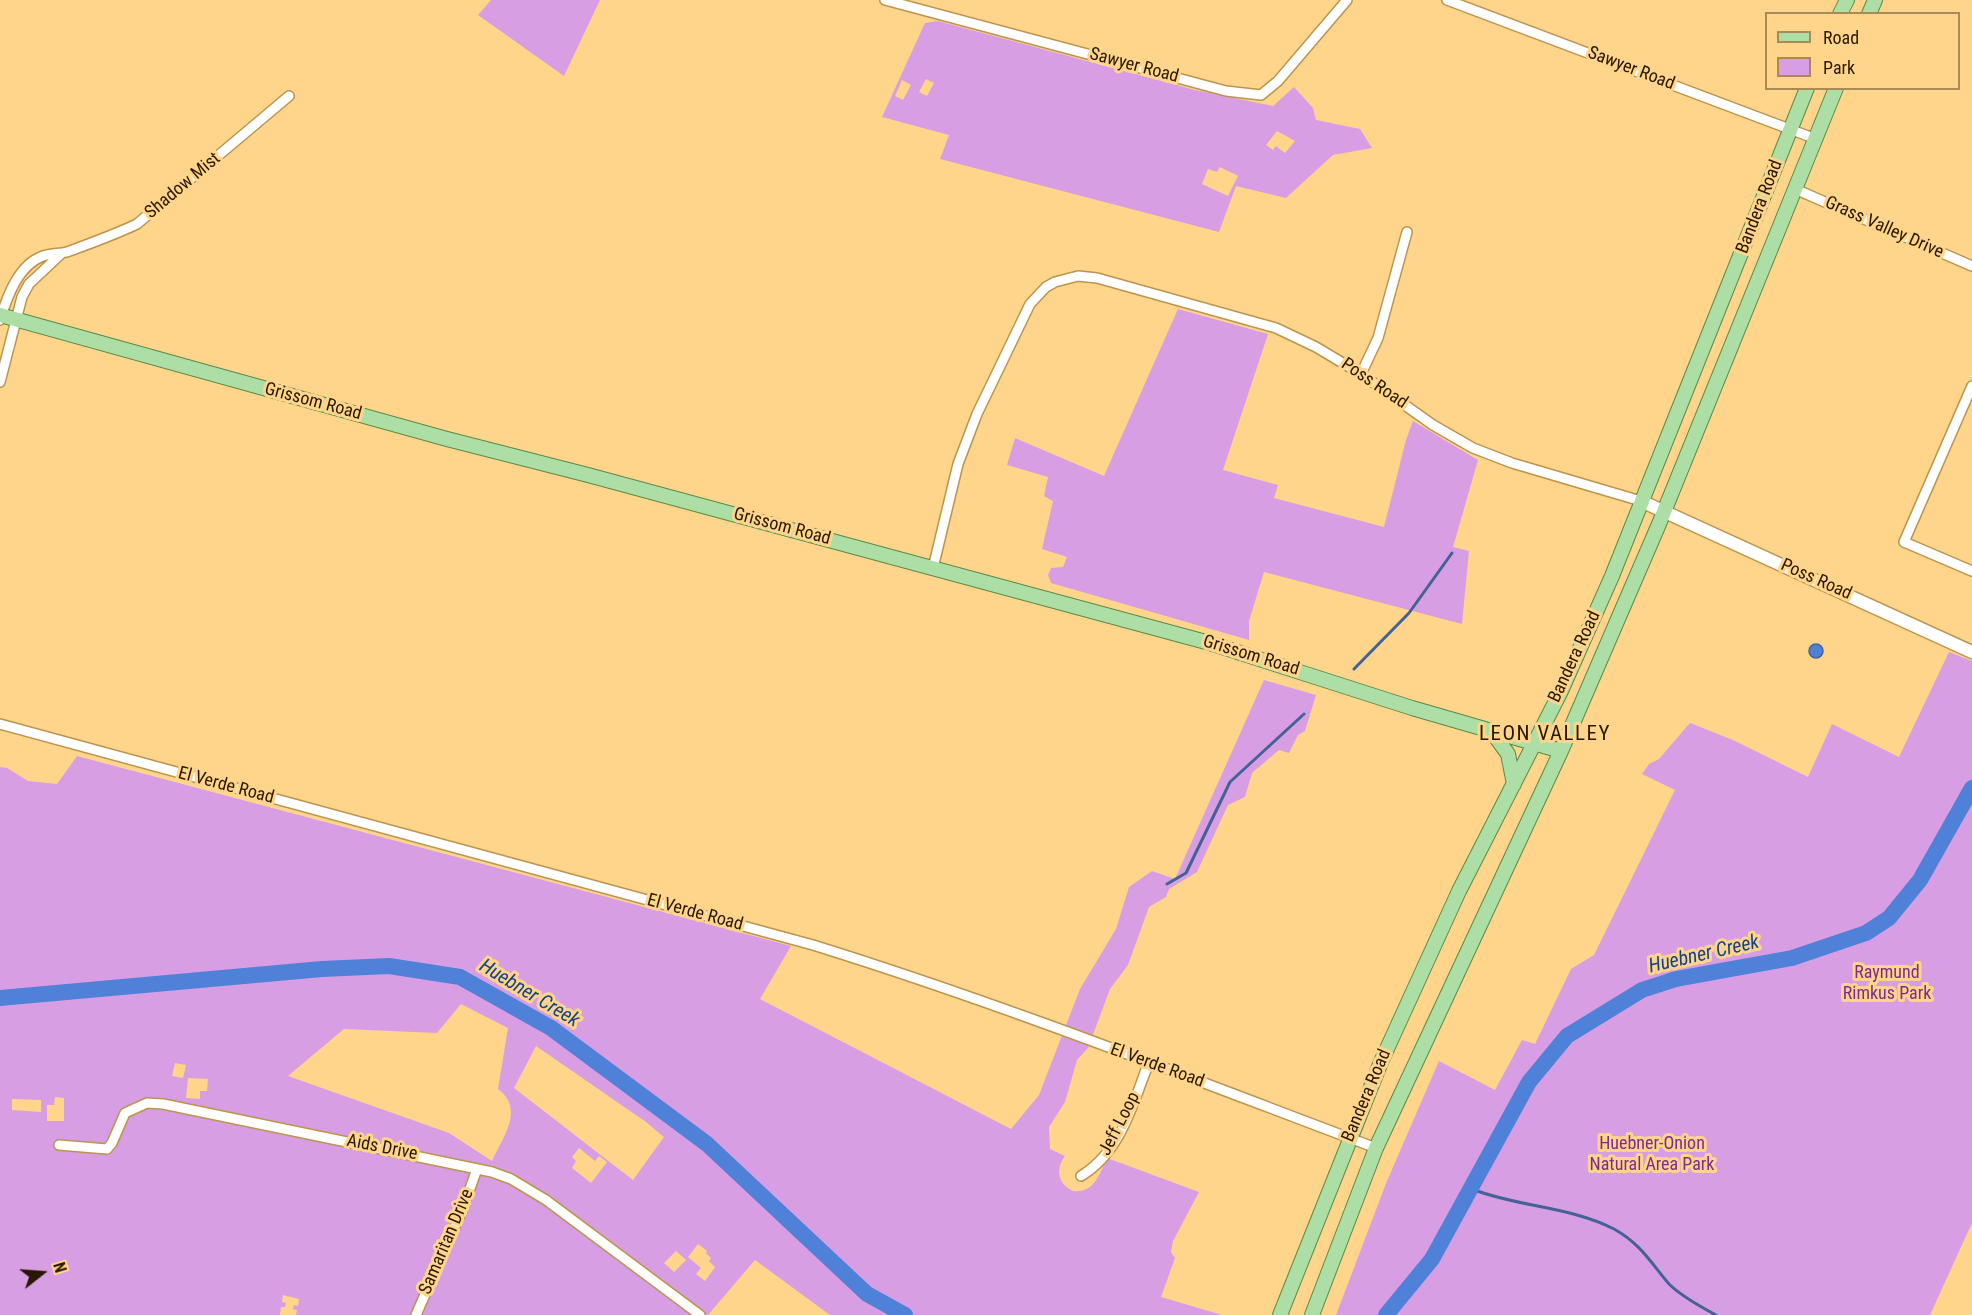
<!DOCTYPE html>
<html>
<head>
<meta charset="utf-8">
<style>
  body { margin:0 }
  #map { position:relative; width:1972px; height:1315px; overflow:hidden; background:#ffd58c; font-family:"Roboto Condensed",sans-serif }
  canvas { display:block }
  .legend { position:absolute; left:1765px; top:12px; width:195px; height:78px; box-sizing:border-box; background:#ffd58c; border:2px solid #a98954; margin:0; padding:8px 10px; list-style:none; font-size:18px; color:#281800 }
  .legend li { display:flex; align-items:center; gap:12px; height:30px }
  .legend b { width:30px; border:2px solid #a98954 }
  .north { position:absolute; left:12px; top:1243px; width:60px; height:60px; -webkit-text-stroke:4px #ffd58c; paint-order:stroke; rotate:73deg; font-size:16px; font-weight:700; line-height:24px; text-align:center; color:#281800 }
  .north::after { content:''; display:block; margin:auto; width:21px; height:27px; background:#281800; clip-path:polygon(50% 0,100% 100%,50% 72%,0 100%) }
</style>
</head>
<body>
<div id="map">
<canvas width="1972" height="1315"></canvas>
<ul class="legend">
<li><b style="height:8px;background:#addea5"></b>Road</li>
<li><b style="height:16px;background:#d89ee4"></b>Park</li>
</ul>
<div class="north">N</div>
</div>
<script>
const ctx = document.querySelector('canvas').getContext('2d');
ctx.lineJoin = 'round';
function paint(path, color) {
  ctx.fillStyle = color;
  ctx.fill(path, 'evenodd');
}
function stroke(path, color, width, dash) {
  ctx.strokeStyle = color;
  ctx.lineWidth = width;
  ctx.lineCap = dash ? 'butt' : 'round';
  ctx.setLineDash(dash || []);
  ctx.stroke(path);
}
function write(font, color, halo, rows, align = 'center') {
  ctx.font = font + ' "Roboto Condensed",sans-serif';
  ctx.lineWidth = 6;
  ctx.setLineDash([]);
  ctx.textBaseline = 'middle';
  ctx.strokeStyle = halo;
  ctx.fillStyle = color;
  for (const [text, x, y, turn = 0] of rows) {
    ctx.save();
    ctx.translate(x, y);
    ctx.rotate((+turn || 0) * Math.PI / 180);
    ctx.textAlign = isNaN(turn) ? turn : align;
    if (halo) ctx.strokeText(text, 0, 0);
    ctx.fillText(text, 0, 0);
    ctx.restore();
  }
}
const green = new Path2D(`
  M491 0H600L564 76 478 15Z
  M938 21 1195 90 1273 106 1294 87 1313 108 1316 120 1360 129 1372 148 1333 155 1286 198 1236 186 1219 232 940 159 949 135 882 117 925 23ZM926 79 934 83 927 96 919 92ZM902 80 911 85 903 100 895 96ZM1277 131 1295 141 1285 153 1276 146 1273 150 1266 145ZM1220 167 1238 176 1228 196 1202 184 1208 169 1217 172Z
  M1178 309 1268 334 1223 470 1278 485 1274 498 1384 527 1406 440 1413 421 1478 460 1453 547 1469 551 1462 624 1264 572 1249 621V640L1051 583 1048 575 1051 568 1063 567 1067 557 1042 549 1053 501 1044 496 1048 477 1007 465 1015 438 1104 476Z
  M1949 652 1972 661V1223L1930 1315H1336L1387 1181 1439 1061 1495 1090 1522 1040 1535 1044 1571 969 1594 955 1675 790 1642 774 1649 764 1659 759 1690 723 1733 740 1808 777 1832 724 1899 757Z
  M1264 680 1316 695 1305 731 1298 735 1289 753 1279 750 1252 773 1245 797 1228 805 1197 872 1169 889 1166 897 1149 907 1128 965 1110 989 1088 1048 1077 1060 1065 1102 1049 1127 1050 1149 1065 1156C1055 1169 1058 1184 1073 1191 1094 1194 1100 1173 1107 1158L1199 1192 1173 1241 1171 1252 1175 1258 1161 1297 1222 1315H830L755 1260 708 1315H296L297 1310 293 1309 294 1305 298 1306 299 1299 283 1295 282 1302 286 1303 285 1307H281L280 1315H0V767L7 768 28 781 57 784 77 756 791 946 760 999 1011 1129 1039 1095 1080 989 1116 929 1129 887 1152 871 1175 879ZM461 1004 508 1028 498 1089C525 1109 503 1137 492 1161L449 1133 288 1076 344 1029 437 1033ZM536 1046 646 1122 664 1137 633 1180 514 1088ZM175 1063 186 1065 183 1078 172 1076ZM188 1078 208 1079 207 1091H200V1099L186 1098ZM55 1097 64 1098V1121H47V1105H54ZM12 1099 41 1100V1112L12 1110ZM579 1148 595 1161 599 1156 607 1162 591 1183 572 1168 576 1161 572 1157ZM698 1244 707 1251 706 1253 711 1258 709 1261 715 1267 705 1281 696 1274 701 1268 688 1257ZM676 1251 686 1260 674 1272 664 1263Z`);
const water = new Path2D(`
  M1809 651a7 7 0 1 1 14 0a7 7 0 1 1-14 0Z`);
const stream = new Path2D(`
  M1354 669 1409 613 1452 553
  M1167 884 1186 873 1230 782 1304 714
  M1472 1189C1517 1207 1569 1206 1614 1229 1641 1244 1651 1263 1669 1284 1681 1296 1701 1307 1716 1315`);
const river = new Path2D(`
  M0 998 322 969 389 966 460 977 551 1028 707 1144 867 1294 905 1315
  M1386 1315 1432 1259 1529 1082 1567 1036 1642 990 1676 979 1792 958 1866 933 1889 918 1920 880 1972 788`);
const street = new Path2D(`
  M885 0 1226 91 1261 95 1278 81 1347 0
  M1447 0 1816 139
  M1795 189 1972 266
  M0 320C7 297 18 265 43 256 51 253 59 254 67 252 91 243 114 235 137 224L289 96
  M1361 374 1378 338 1407 232
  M0 382 22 297 29 284 62 253
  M1972 386 1904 542 1972 571
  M933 568 958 464 977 414 1030 304 1046 287 1055 282 1078 276 1097 278 1276 328 1316 347 1361 374 1433 425 1473 448 1512 463 1641 501
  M0 724 813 945C1003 1004 1190 1078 1376 1148
  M59 1145 107 1149 112 1143 125 1113 147 1103 163 1104 492 1172 511 1179 546 1200 700 1315
  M1081 1176C1121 1152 1133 1103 1149 1062
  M416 1315 463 1208 477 1169`);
const secondary = new Path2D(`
  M1641 501 1972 652`);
const primary = new Path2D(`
  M1840 14 1847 0
  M1869 14 1875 0
  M0 315 447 439 588 475 1206 642 1412 708 1561 751
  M1492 732 1508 754 1514 784
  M1280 1315 1381 1062 1459 891 1561 691 1612 576 1807 88
  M1312 1315 1376 1148 1561 751 1659 524 1836 88`);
const streetNames = [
  ["Sawyer Road",1134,66,15],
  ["Sawyer Road",1631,69,21],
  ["Shadow Mist",183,186,-40],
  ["Bandera Road",1760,207,-69],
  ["Grass Valley Drive",1884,228,24],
  ["Poss Road",1374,384,34],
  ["Grissom Road",313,402,15],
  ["Grissom Road",782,527,15],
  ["Poss Road",1816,580,24],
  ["Grissom Road",1251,656,17],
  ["Bandera Road",1575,657,-65],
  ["El Verde Road",226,786,15],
  ["El Verde Road",695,913,15],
  ["El Verde Road",1157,1066,20],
  ["Bandera Road",1367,1096,-67],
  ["Jeff Loop",1120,1124,-63],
  ["Aids Drive",382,1148,11],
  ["Samaritan Drive",447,1242,-67]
];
const parkNames = [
  ["Raymund",1887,973],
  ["Rimkus Park",1887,994],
  ["Huebner-Onion",1652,1144],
  ["Natural Area Park",1652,1165]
];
const waterNames = [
  ["Huebner Creek",1704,955,-13],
  ["Huebner Creek",529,994,31]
];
const quarterNames = [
  ["LEON VALLEY",1545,735]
];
paint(green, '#d89ee4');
paint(water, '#4f81d8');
stroke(water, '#436297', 1.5);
stroke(stream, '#436297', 3);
stroke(river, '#4f81d8', 16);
stroke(street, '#bc944c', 12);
stroke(secondary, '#bc944c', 15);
stroke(primary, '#5b8a44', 16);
stroke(street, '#fff', 9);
stroke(secondary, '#fff', 12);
stroke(primary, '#addea5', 14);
write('18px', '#281800', '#ffd58c', streetNames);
write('18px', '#802990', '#ffd58c', parkNames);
write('italic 20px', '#14418f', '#ffd58c', waterNames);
ctx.letterSpacing = '1.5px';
write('21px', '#281800', '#ffd58c', quarterNames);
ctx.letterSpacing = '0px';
</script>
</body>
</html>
